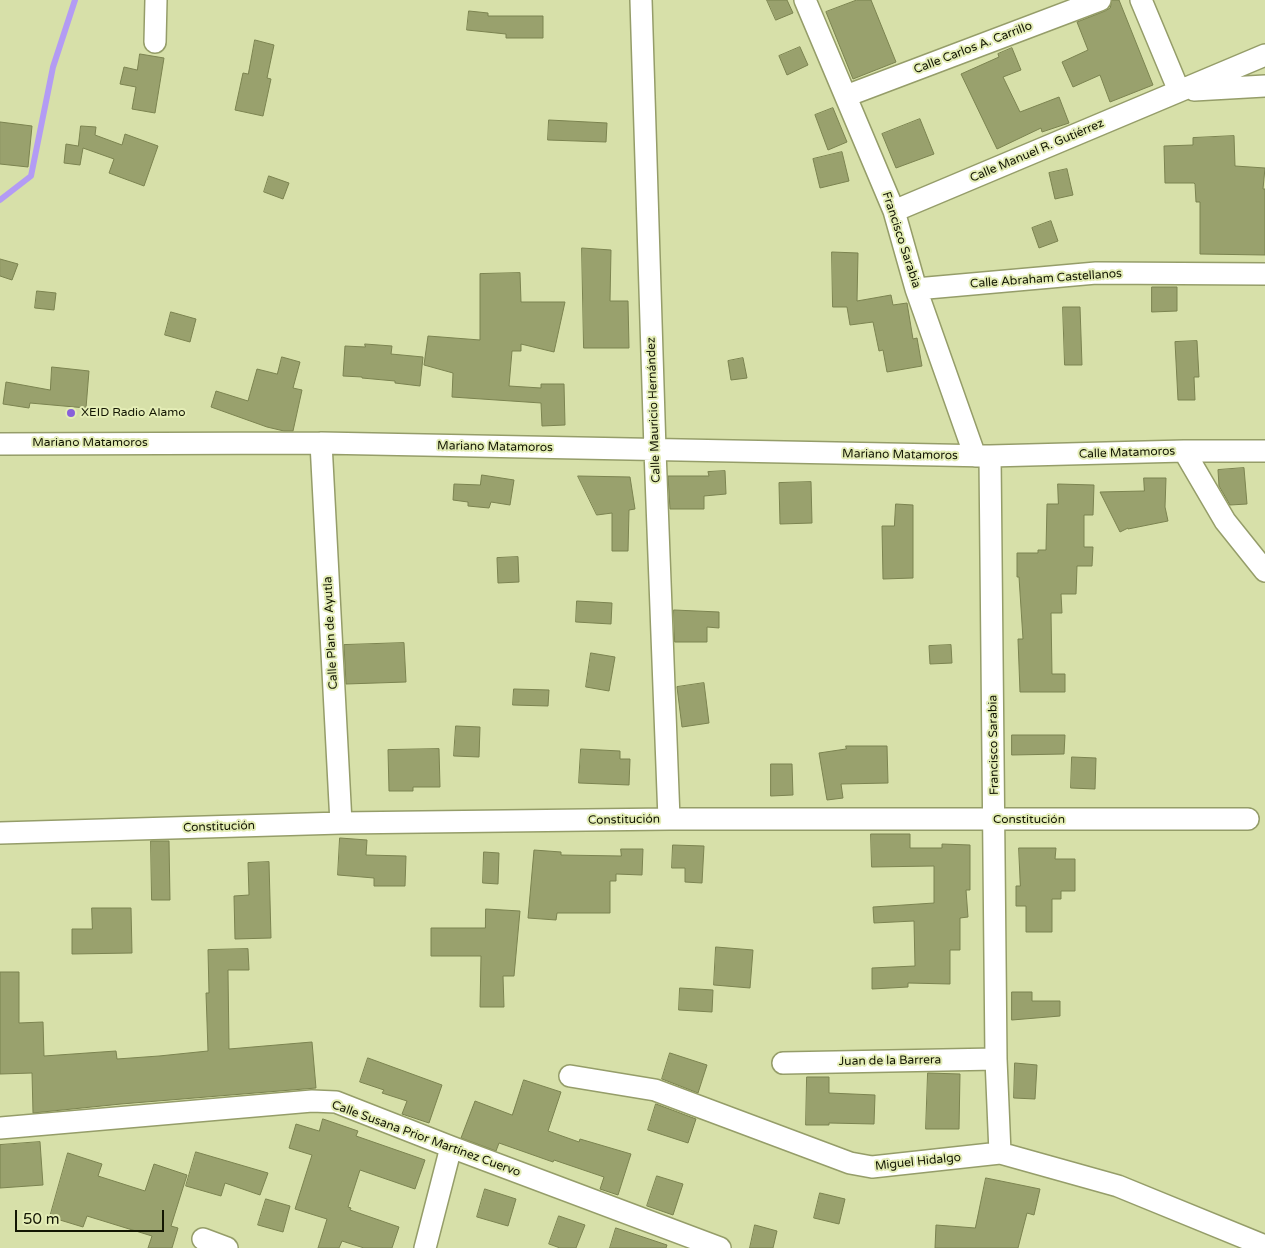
<!DOCTYPE html>
<html>
<head>
<meta charset="utf-8">
<style>
  body { margin:0 }
  #map { position:relative; width:1265px; height:1248px; overflow:hidden; background:#d7e0a9; font-family:"Varela Round",sans-serif }
  canvas { display:block }
  .scale { position:absolute; left:15px; top:1210px; width:149px; height:22px; box-sizing:border-box; border:2px solid #131603; border-top:0; padding-left:6px; font-size:15px; line-height:18px; white-space:nowrap; color:#131603; -webkit-text-stroke:4px #e4edb6; paint-order:stroke }
</style>
</head>
<body>
<div id="map">
<canvas width="1265" height="1248"></canvas>
<div class="scale">50 m</div>
</div>
<script>
const ctx = document.querySelector('canvas').getContext('2d');
ctx.lineJoin = 'round';
function stroke(path, color, width, dash) {
  ctx.strokeStyle = color;
  ctx.lineWidth = width;
  ctx.lineCap = dash ? 'butt' : 'round';
  ctx.setLineDash(dash || []);
  ctx.stroke(path);
}
function paint(path, color) {
  ctx.fillStyle = color;
  ctx.fill(path, 'evenodd');
}
function write(font, color, halo, rows, align = 'center') {
  ctx.font = font + ' "Varela Round",sans-serif';
  ctx.lineWidth = 4;
  ctx.setLineDash([]);
  ctx.textBaseline = 'middle';
  ctx.strokeStyle = halo;
  ctx.fillStyle = color;
  for (const [text, x, y, turn = 0] of rows) {
    ctx.save();
    ctx.translate(x, y);
    ctx.rotate((+turn || 0) * Math.PI / 180);
    ctx.textAlign = isNaN(turn) ? turn : align;
    if (halo) ctx.strokeText(text, 0, 0);
    ctx.fillText(text, 0, 0);
    ctx.restore();
  }
}
const stream = new Path2D(`
  M0 200 31 176 53 67 75 0`);
const building = new Path2D(`
  M767 0H787L793 13 776 20Z
  M857 0H871L896 62 853 79 826 12Z
  M1112 0H1119L1153 85 1110 102 1100 75 1073 87 1062 62 1088 50 1077 22 1105 11 1110 8Z
  M469 11 488 13V16H543V38H506V34L467 30Z
  M255 40 274 45 267 78 271 79 263 116 235 110 243 73 248 74Z
  M800 47 808 65 787 75 779 56Z
  M1012 48 1021 70 1003 77 1020 112 1059 97 1069 123 1042 132 1041 128 997 149 961 74 999 57 998 54Z
  M140 54 164 58 155 113 132 109 136 87 120 84 124 67 137 70Z
  M833 108 847 142 828 150 815 115Z
  M920 119 934 154 896 168 882 134Z
  M549 120 607 123 606 142 548 140Z
  M0 122 32 126 28 167 0 164Z
  M81 126 96 127 95 135 122 145 125 134 158 146 144 186 109 173 114 159 83 148 80 165 64 163 66 144 78 146Z
  M1234 136 1235 166 1265 168 1263 189H1265V255L1200 254V202H1196L1195 184 1194 183H1165L1164 146 1193 145V138Z
  M842 152 849 181 820 188 813 159Z
  M1067 169 1073 195 1055 199 1049 173Z
  M269 176 289 183 283 199 264 192Z
  M1051 221 1058 241 1039 248 1032 228Z
  M582 248 611 250 610 301H628L629 348H584Z
  M832 252 858 253 857 301 891 295 893 305 907 303 913 339 917 338 922 366 887 372 883 350 879 351 873 322 850 325 847 307H833Z
  M0 259 18 264 12 280 0 276Z
  M520 273 521 302H565L554 352 521 344V351H512L509 386 541 388V384H564L565 425 542 426 541 403 452 397 453 373 424 365 428 336 480 340V274Z
  M1152 287H1177V311L1152 312Z
  M37 291 56 293 54 310 35 308Z
  M1063 307H1080L1082 365H1065Z
  M171 312 196 319 190 342 165 335Z
  M1197 341 1199 377H1194L1195 400H1178L1175 342Z
  M365 344 392 346 391 354 423 357 420 386 395 383V381L362 378V377L343 376 345 346 365 347Z
  M282 357 300 362 293 388 302 390 293 431H284L267 427 211 407 216 391 248 401 257 369 277 374Z
  M743 358 747 378 731 380 728 361Z
  M52 367 89 371 86 408 30 403 29 408 3 404 6 382 50 390Z
  M1244 468 1247 504 1230 505 1219 486 1218 470Z
  M725 471 726 494 704 496V509H670L668 476H709L708 472Z
  M482 475 514 480 510 505 491 502 489 508 468 506V502L453 500 454 484 480 485Z
  M578 476 630 477 635 509 629 510 628 551H612V513L597 515Z
  M1144 478H1166L1165 507 1168 521 1128 529V528L1120 532 1100 492 1144 491Z
  M811 482 812 523 780 524 779 483Z
  M1058 484 1094 485 1093 515H1084V547H1093L1092 566H1077L1076 594H1061L1062 613H1051L1052 674H1065V692H1020L1018 639H1023L1019 577H1017V553H1038V550H1046L1047 504H1058Z
  M896 504 913 505V578L883 579 882 526H894Z
  M518 557 519 582 498 583 497 558Z
  M577 601 612 603 611 624 576 622Z
  M674 610 719 612V628L707 627V642H675Z
  M404 643 406 682 346 684 344 645Z
  M951 645 952 663 930 664 929 646Z
  M591 653 615 657 609 691 586 687Z
  M704 683 709 723 682 727 677 687Z
  M514 689 549 690 548 706 513 705Z
  M456 726 480 727 479 757 454 756Z
  M1012 735H1065L1064 754 1012 755Z
  M846 746H887L888 783 841 784 843 798 827 800 819 753 846 749Z
  M439 749 440 787H413V791H389L388 750Z
  M581 749 620 751V759H630L629 785 579 783Z
  M1072 757 1096 758 1095 789 1071 788Z
  M771 764H792L793 795 771 796Z
  M871 834H910V848H942V844L970 845V890H966L968 917 960 918V950H950V984L908 983V987L872 989V968L915 966 914 921 874 923 873 907 934 903V866L872 867Z
  M340 838 367 840 366 855 406 856 405 886H374V878L338 875Z
  M151 841H169L170 900H152Z
  M673 845 704 846 702 883 685 882V868H672Z
  M1019 848H1056L1055 859H1075V891H1061V899H1052V932H1026V906H1016V886H1020Z
  M621 849H643L642 875 616 874V881H610V913H557L556 920 528 918 534 850 561 852V855L621 856Z
  M484 852 499 853 498 884 483 883Z
  M269 862 271 938 235 939 234 896 249 895 248 863Z
  M92 908H131L132 953 72 954V929H92Z
  M486 909 520 911 514 976H503L504 1007H480L481 956H431V928H485Z
  M716 947 753 950 750 988 714 985Z
  M248 949 249 970H228L229 1049 312 1042 316 1088 121 1104 33 1113 32 1073 0 1074V972H19V1023L43 1022 44 1056 116 1051 117 1059 159 1056 208 1051 206 993H209L208 950Z
  M680 988 713 990 712 1012 679 1010Z
  M1012 992H1032V1001H1060V1016L1012 1020Z
  M670 1053 707 1065 698 1093 662 1079Z
  M368 1058 442 1085 429 1123 402 1114 407 1101 382 1093 384 1090 360 1082Z
  M1015 1063 1037 1065 1035 1099 1014 1098Z
  M928 1073 960 1074 959 1129H926Z
  M807 1077H829V1093L875 1095 874 1124 829 1123V1125H806Z
  M524 1080 561 1092 548 1131 579 1142 580 1139 631 1154 618 1195 600 1189 604 1177 554 1160 553 1162 499 1143 496 1151 461 1138 475 1101 512 1115Z
  M656 1104 696 1119 688 1143 648 1130Z
  M323 1119 358 1131 356 1136 425 1160 415 1189 360 1170 348 1207 351 1208 350 1210 399 1227 392 1248H364L342 1241 339 1248H318L327 1219 295 1209 312 1155 289 1148 296 1124 319 1131Z
  M40 1142 43 1185 0 1188V1145Z
  M196 1152 268 1173 260 1195 225 1183 221 1196 186 1186Z
  M68 1153 102 1164 98 1176 145 1191 154 1164 187 1175 171 1226 178 1228 172 1248H148L152 1236 87 1216 83 1227 50 1217Z
  M657 1176 683 1184 673 1215 647 1206Z
  M986 1178 1040 1189 1034 1215 1027 1213 1018 1248H935L936 1225 975 1228Z
  M485 1189 516 1199 508 1226 477 1217Z
  M820 1193 845 1199 839 1224 814 1218Z
  M266 1199 290 1206 283 1232 258 1225Z
  M559 1216 585 1225 576 1248H560L549 1244Z
  M755 1225 777 1231 773 1248H750Z
  M616 1228 667 1245 666 1248H610Z`);
const street = new Path2D(`
  M641 0 655 450 669 819
  M805 0 894 211 916 289 975 456
  M1141 0 1179 91
  M155 42 156 0
  M1194 90 1265 86
  M846 96 1100 0
  M894 211 1265 55
  M916 289 1096 273 1265 274
  M321 443 341 823
  M0 444 321 443 990 456 1184 451H1265
  M1184 451 1225 521 1265 571
  M990 456 996 1059 1000 1153
  M0 833 341 823 669 819H1248
  M783 1063 996 1059
  M570 1076 655 1090 850 1163 872 1167 1000 1153 1118 1186 1265 1246
  M0 1128 312 1101 336 1102 451 1147 720 1248
  M203 1239 227 1248
  M425 1248 451 1147`);
const markers = [
  [71,413,5,"#8860da"]
];
const streetNames = [
  ["Calle Carlos A. Carrillo",973,48,-21],
  ["Calle Manuel R. Gutiérrez",1037,151,-23],
  ["Francisco Sarabia",901,240,72],
  ["Calle Abraham Castellanos",1046,279,-4],
  ["Calle Mauricio Hernández",654,410,-92],
  ["Mariano Matamoros",90,443],
  ["Mariano Matamoros",495,447,1],
  ["Calle Matamoros",1127,453,-2],
  ["Mariano Matamoros",900,455,1],
  ["Calle Plan de Ayutla",331,633,-93],
  ["Francisco Sarabia",994,745,-91],
  ["Constitución",624,820,-1],
  ["Constitución",1029,820],
  ["Constitución",219,827,-2],
  ["Juan de la Barrera",890,1061,-1],
  ["Calle Susana Prior Martínez Cuervo",426,1139,20],
  ["Miguel Hidalgo",918,1162,-6]
];
const poiNames = [
  ["XEID Radio Alamo",81,413]
];
stroke(stream, '#b39bf4', 6);
paint(building, '#99a16d');
stroke(building, '#7b8350', 1);
stroke(street, '#959d69', 24);
stroke(street, '#fff', 21);
for (const [x, y, r, color] of markers) {
  const dot = new Path2D();
  dot.arc(x, y, r, 0, 2 * Math.PI);
  ctx.fillStyle = color;
  ctx.fill(dot);
  stroke(dot, '#e4edb6', 2);
}
write('12px', '#131603', '#e4edb6', streetNames);
write('12px', '#131603', '#e4edb6', poiNames, 'left');
</script>
</body>
</html>
